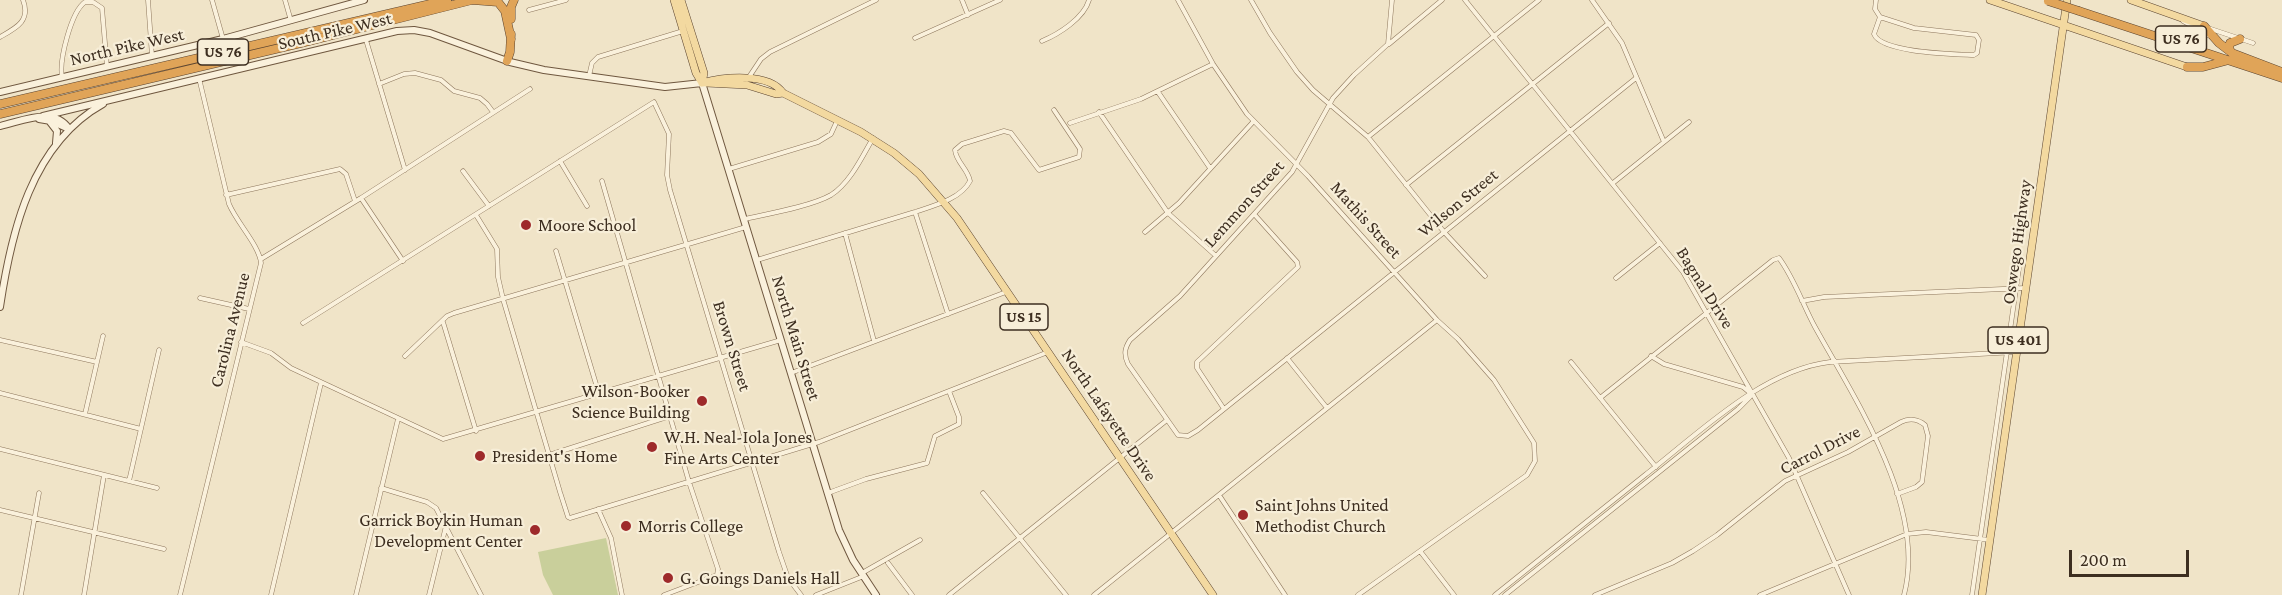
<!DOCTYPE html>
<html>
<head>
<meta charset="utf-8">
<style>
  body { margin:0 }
  #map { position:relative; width:2282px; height:595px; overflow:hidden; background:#f0e4c8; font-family:"Crimson Pro",serif }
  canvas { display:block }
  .scale { position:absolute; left:2069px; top:550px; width:120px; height:27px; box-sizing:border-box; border:3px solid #3d2e20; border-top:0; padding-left:8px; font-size:18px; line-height:21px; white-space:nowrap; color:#3d2e20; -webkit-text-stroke:4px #f7eed8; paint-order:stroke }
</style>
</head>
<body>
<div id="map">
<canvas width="2282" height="595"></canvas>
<div class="scale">200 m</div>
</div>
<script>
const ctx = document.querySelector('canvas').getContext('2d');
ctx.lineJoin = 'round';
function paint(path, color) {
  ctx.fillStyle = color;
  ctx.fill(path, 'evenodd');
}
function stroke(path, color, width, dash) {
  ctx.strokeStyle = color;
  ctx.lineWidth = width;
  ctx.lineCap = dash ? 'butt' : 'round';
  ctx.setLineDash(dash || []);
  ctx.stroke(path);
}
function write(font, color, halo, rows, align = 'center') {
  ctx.font = font + ' "Crimson Pro",serif';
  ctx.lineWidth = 4.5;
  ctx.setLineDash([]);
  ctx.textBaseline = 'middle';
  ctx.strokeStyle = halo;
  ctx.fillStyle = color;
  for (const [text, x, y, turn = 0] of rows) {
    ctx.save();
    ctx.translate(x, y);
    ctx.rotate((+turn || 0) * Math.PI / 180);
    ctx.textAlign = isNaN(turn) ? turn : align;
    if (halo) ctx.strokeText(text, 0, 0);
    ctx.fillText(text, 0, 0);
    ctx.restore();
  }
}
const green = new Path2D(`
  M606 538 618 595H553L543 575 538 552Z`);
const street = new Path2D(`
  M148 0 152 56
  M212 0 223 39
  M285 0 291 21
  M962 0 968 15
  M1178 0 1213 64 1247 114 1308 176 1437 320 1458 339 1494 380 1534 443 1535 461 1527 475 1358 595
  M1251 0 1270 33 1297 72 1313 90 1368 137 1444 232 1485 276
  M1392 0 1388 44 1354 75 1333 98 1292 172 1180 296 1130 340C1124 349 1124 355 1128 364L1178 435 1188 436 1198 430 1636 78
  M1465 0 1683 272 1789 458 1849 595
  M1592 0 1622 43 1664 142
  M1876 0 1875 9 1880 17
  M529 10 566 0
  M1880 17 1914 28 1976 35 1979 40 1977 53 1974 55C1954 54 1881 53 1874 34Z
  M2183 21 2210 36
  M2208 28 2253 43
  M0 37C16 28 31 21 23 0
  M915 38 1000 0
  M366 40 405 170
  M1042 41C1059 34 1084 18 1089 0
  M1389 44 1442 0
  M589 76 592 63 598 57 683 31
  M62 77C59 60 71 12 85 2H93L102 8 107 67
  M749 77 761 59 770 52 876 0
  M379 84 404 74 415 73 441 80 454 91 480 98 487 104 493 112
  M1158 92 1210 168
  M1099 112 1168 213 1216 256
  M1070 123 1141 99 1213 64
  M1368 137 1539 0
  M560 161 587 206
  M729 169 818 142 831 134 837 121
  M463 171 489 206
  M602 181 689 482 718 569 717 575 664 595
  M1613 183 1689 122
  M1406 185 1609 23
  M226 195 340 169 346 174 355 201
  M361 198 403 261
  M915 212 948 314
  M476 215 497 249 498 277 503 299 560 492 568 517 570 518 819 442 1048 352
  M745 219C767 214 812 206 831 195 850 183 862 157 873 138
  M1145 232 1179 203 1253 122
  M845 233 874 341
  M556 251 599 394
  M261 259 361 198 530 89
  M757 260 915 212C933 206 961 199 970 181 968 169 956 162 955 150L962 144 1004 131 1011 133 1039 170 1079 157 1080 149 1054 110
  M1616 278 1660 243
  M200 298 249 309
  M1802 301 1824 297 2025 288
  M443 322 476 431
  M303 323 654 102 669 134 667 175 670 190 779 552 788 578 801 595
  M0 340 97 362
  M241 342 271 353 291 368 443 439 781 340
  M405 356 447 316 454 313 746 227
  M1651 356 1664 364 1743 387 1749 392
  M1287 358 1327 408
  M1571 362 1656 467
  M791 373 1006 292
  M0 393 141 429
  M1600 398 1773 260 1779 258C1794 278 1803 305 1815 327 1856 401 1927 507 1904 595
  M1224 409 1197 368V362L1298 267 1297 262 1254 214
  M85 414 103 336
  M0 449 157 488
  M549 455 670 416
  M129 481 159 350
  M381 488 427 502 436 508 481 595
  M828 493 866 479 927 463 935 436 959 424V417L949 391
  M983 493 1066 595
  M1219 495 1285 595
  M598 509 611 538 622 595
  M0 510 164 549
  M1420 551 1454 595
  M888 563 912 595
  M862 573 920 540
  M21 595 39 493
  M84 595 104 475
  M180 595 261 263C259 245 237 223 229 204L199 78
  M271 595 321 383
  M356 595 398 419
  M429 595 446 526
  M816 595 864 576
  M949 595 1167 420
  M1094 595 1437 320
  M1495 595C1545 555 1595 515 1645 475 1698 434 1762 370 1830 362L2016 352
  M1505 595 1738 409 1750 397
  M1595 595 1672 563 1693 551 1717 535 1785 481 1848 452 1901 422C1909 418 1918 419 1925 425L1928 436 1922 482 1916 487 1897 494
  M1760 595 1907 534 1926 532 1990 540
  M1972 595 2020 261`);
const secondary = new Path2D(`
  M0 92 223 39 364 0
  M43 116 397 31 414 30 430 33 510 62 544 70 665 87 702 83 839 530 853 560 876 595
  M39 119 51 121 69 129
  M50 122 57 131 56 143
  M0 126C23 121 54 106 69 129
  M0 307C11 233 31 144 103 104`);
const primary = new Path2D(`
  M674 0 696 73 702 83
  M681 0 704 73 702 83
  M1990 0 2187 67
  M2131 0 2204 26
  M702 83C723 77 769 72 783 93L861 132 894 153 919 174 957 218 1213 595
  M706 83 747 85 776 94 783 93
  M1982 595 2067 0`);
const highway = new Path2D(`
  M472 0 498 2 505 11 511 39
  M2079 11 2282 78
  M511 19V7L514 0
  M2204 26 2219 43 2232 53 2282 72
  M2232 53 2229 49 2230 43 2240 39
  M507 61 510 52 511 34
  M2187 67H2203L2229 60
  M0 104 447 0
  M0 114 301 43 472 0`);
const highwayBridge = new Path2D(`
  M2048 1 2079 11`);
const markers = [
  [526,225,6,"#9e2a2b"],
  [702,401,6,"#9e2a2b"],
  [652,447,6,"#9e2a2b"],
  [480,456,6,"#9e2a2b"],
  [1243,515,6,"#9e2a2b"],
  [626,526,6,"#9e2a2b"],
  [535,530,6,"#9e2a2b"],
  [668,578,6,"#9e2a2b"]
];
const shields = [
  [2181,39,51],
  [223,52,51],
  [1024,317,48],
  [2018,340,60]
];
const shieldNames = [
  ["US 76",2181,39],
  ["US 76",223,52],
  ["US 15",1024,317],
  ["US 401",2018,340]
];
const streetNames = [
  ["South Pike West",335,31,-13],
  ["North Pike West",127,47,-13],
  ["Wilson Street",1458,203,-39],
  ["Lemmon Street",1244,204,-48],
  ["Mathis Street",1366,220,48],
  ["Oswego Highway",2017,242,-82],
  ["Bagnal Drive",1705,288,58],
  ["Carolina Avenue",230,330,-76],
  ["North Main Street",796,338,73],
  ["Brown Street",732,346,73],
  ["North Lafayette Drive",1109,415,56],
  ["Carrol Drive",1820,450,-27]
];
const poiNames = [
  ["Moore School",538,225],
  ["Wilson-Booker",690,391,"right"],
  ["Science Building",690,412,"right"],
  ["W.H. Neal-Iola Jones",664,437],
  ["Fine Arts Center",664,458],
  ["President's Home",492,456],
  ["Saint Johns United",1255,505],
  ["Methodist Church",1255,526],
  ["Garrick Boykin Human",523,520,"right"],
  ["Development Center",523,541,"right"],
  ["Morris College",638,526],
  ["G. Goings Daniels Hall",680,578]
];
paint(green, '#c9cf9b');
stroke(street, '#8d765c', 5);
stroke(secondary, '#6f573f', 8);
stroke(primary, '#5b4430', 8);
stroke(highway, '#5b4430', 9);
stroke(street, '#faf1dc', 4);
stroke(secondary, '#faf1dc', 6);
stroke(primary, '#f3d9a0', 7);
stroke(highway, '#e0a458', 8);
stroke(highwayBridge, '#5b4430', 9, []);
stroke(highwayBridge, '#e0a458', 8);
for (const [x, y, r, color] of markers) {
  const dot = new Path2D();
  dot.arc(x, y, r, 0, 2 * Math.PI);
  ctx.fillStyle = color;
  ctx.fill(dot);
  stroke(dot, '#f7eed8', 2);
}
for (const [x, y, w] of shields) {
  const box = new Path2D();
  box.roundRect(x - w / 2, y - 13, w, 26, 4.5);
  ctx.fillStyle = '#f7eed8';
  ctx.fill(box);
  stroke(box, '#3d2e20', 1.5);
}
write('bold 16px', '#3d2e20', null, shieldNames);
write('18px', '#3d2e20', '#f7eed8', streetNames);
write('18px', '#3d2e20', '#f7eed8', poiNames, 'left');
</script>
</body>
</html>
